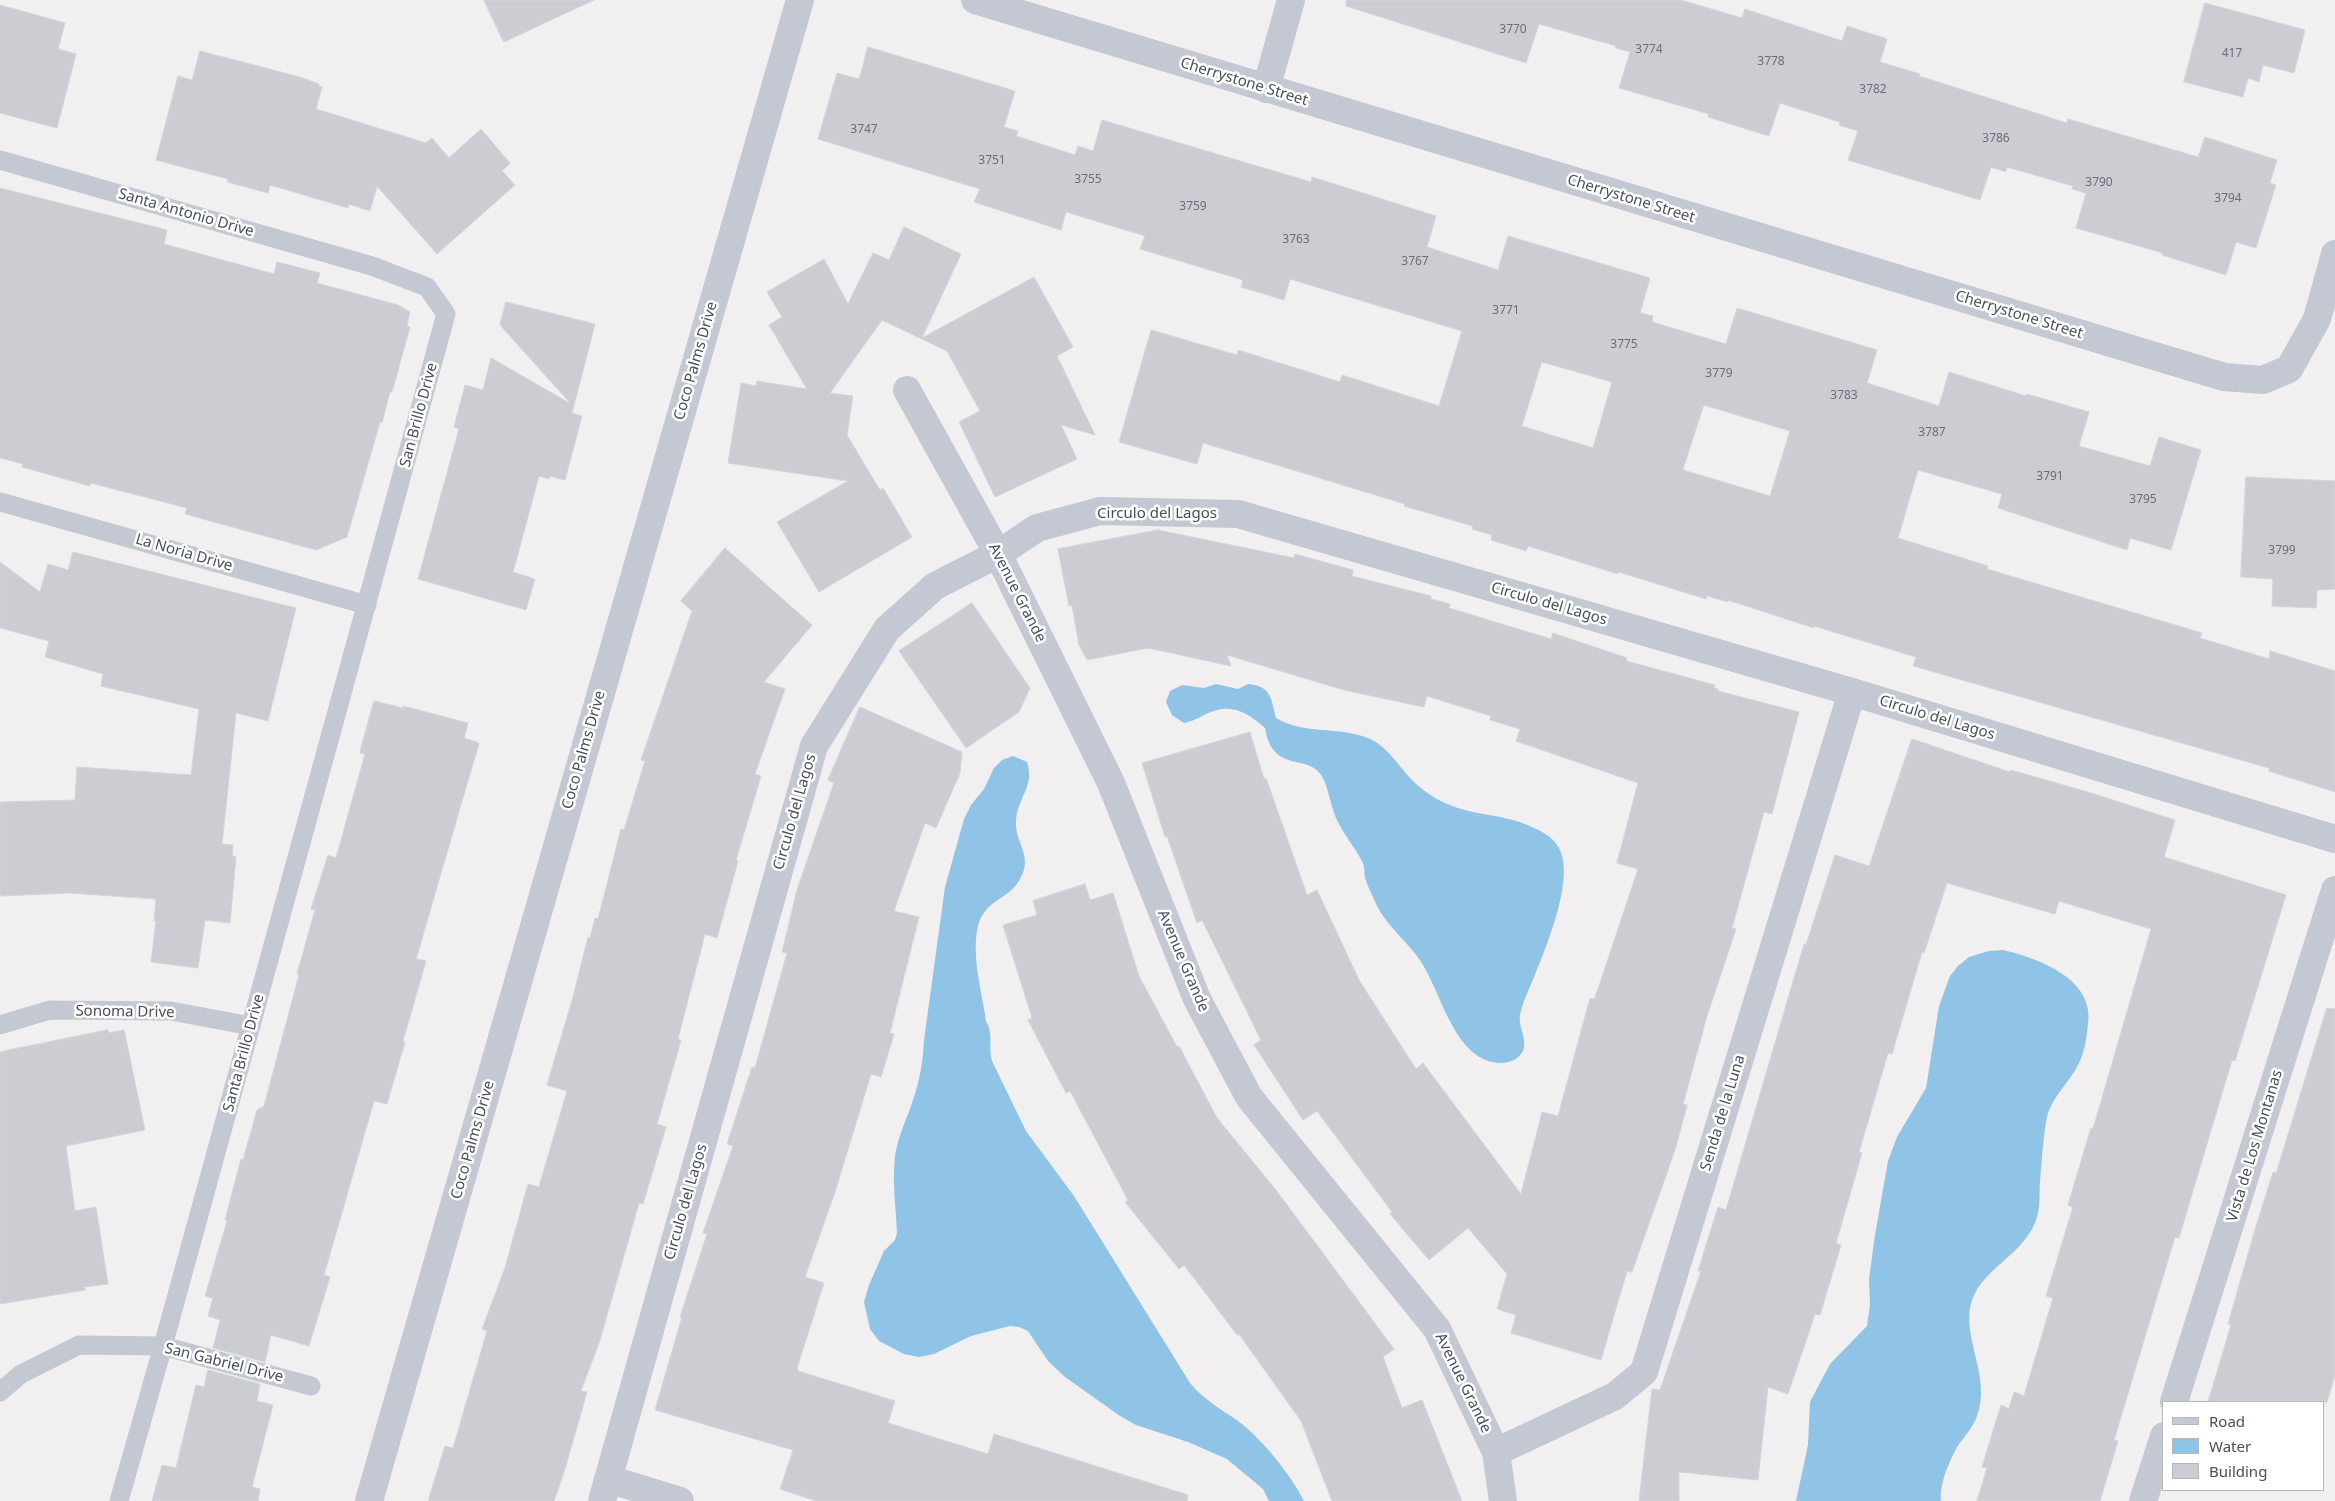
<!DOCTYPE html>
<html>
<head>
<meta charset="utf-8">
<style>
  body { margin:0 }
  #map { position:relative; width:2335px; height:1501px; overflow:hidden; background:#f1efef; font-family:"Noto Sans",sans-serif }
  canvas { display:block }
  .legend { position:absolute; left:2162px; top:1401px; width:162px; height:90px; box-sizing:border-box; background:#fff; border:1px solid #b6b8bd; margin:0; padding:6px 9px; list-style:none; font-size:15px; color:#484e5b }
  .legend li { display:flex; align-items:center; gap:10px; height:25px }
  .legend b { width:25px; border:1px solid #b6b8bd }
</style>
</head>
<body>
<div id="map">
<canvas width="2335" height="1501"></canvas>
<ul class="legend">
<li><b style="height:6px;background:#c3c8d3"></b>Road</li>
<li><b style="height:14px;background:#90c4e6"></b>Water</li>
<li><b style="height:14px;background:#cccdd3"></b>Building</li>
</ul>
</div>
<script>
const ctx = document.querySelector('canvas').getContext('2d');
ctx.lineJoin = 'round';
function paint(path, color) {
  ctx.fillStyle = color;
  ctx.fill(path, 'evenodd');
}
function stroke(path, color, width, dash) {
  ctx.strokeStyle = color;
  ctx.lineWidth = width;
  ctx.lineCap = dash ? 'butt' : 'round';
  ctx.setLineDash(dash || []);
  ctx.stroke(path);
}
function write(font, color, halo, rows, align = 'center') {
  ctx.font = font + ' "Noto Sans",sans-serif';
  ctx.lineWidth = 5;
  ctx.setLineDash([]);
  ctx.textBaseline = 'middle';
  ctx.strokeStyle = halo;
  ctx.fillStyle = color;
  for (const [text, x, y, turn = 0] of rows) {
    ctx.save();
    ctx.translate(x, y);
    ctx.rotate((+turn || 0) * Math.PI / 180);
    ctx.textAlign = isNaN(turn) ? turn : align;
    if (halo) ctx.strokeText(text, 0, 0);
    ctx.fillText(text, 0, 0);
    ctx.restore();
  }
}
const water = new Path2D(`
  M1216 684 1238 689 1248 684C1272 686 1271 699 1276 718 1305 735 1337 726 1368 738 1386 745 1398 765 1411 779 1421 789 1432 797 1445 803 1473 816 1505 814 1532 827 1543 832 1553 837 1559 848 1578 884 1536 970 1522 1007 1521 1011 1519 1017 1520 1022 1521 1032 1527 1040 1523 1051 1519 1059 1510 1063 1501 1063 1456 1062 1443 998 1423 965 1410 943 1389 929 1377 906 1373 897 1368 887 1365 878 1364 873 1365 868 1363 863 1355 847 1343 834 1336 818 1331 806 1328 788 1323 778 1309 751 1273 776 1265 728 1251 715 1234 704 1214 711 1203 714 1196 721 1184 723L1172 715 1166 702 1170 691 1182 685 1204 688Z
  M1013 756 1027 762C1035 786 1018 797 1016 820 1014 842 1034 856 1020 879 1009 900 985 899 978 926 971 956 982 991 986 1021 994 1036 988 1045 992 1061L1026 1131 1074 1196 1190 1383C1204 1400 1221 1409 1238 1421 1262 1439 1291 1475 1304 1501H1269L1263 1489 1227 1459 1188 1442 1136 1425 1120 1416 1065 1377 1048 1361 1028 1331 1019 1327 1010 1326 971 1336 934 1354 919 1357 904 1354 879 1341 870 1329 864 1302 869 1285 884 1251 895 1240 897 1233C896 1208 892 1181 895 1156 898 1136 907 1119 913 1100 920 1080 923 1061 924 1040L945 887 964 819 971 805 984 789 994 768 1002 760Z
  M2003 950C2033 957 2083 974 2088 1010 2089 1017 2088 1025 2087 1032 2086 1043 2083 1056 2078 1065 2069 1083 2052 1097 2047 1117 2043 1137 2042 1160 2040 1181 2039 1196 2041 1211 2034 1225 2021 1255 1983 1269 1972 1300 1960 1337 1992 1376 1977 1416 1973 1427 1966 1435 1959 1444 1950 1459 1939 1484 1941 1501H1796L1808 1445 1810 1402 1830 1364 1867 1326 1870 1305 1869 1279 1875 1235 1888 1161 1897 1137 1926 1088 1939 1006 1950 976 1958 966 1969 957 1989 951Z`);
const building = new Path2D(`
  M484 0H594L504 42Z
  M1347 0H1681L1742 18 1745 9 1842 41 1847 26 1887 39 1880 62 1920 74 1919 76 2067 123 2068 119 2198 157 2205 137 2277 160 2270 183 2276 185 2256 248 2236 242 2226 275 2162 255 2163 253 2076 228 2086 193 2072 189 2073 186 2007 167 2006 172 1991 167 1980 200 1848 160 1858 131 1839 125 1840 122 1780 103 1769 136 1708 117 1709 114 1619 88 1630 52 1615 48 1616 46 1539 24 1526 63 1346 6Z
  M2205 3 2305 30 2294 73 2263 65 2259 82 2248 78 2243 97 2184 82Z
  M0 5 65 23 58 49 76 54 57 128 0 113Z
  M868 47 1015 91 1004 127 1018 131 1016 136 1075 155 1078 146 1093 151 1102 120 1311 182 1312 177 1436 216 1427 247 1498 270 1508 236 1650 278 1640 313 1653 316 1652 322 1726 344 1737 308 1877 350 1867 383 1939 406 1949 372 2026 396 2027 394 2089 412 2079 446 2150 466 2159 437 2201 450 2171 550 2130 538 2127 550 1998 508 2002 494 1918 470 1898 538 1988 566 1987 569 2202 633 2200 638 2269 659 2270 651 2335 671V792L2269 771V768L1913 666 1916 657 1814 626V628L1728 600V602L1707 596 1706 599 1619 572 1618 574 1528 546 1526 551 1491 540 1492 535 1472 529 1473 526 1404 506 1405 504 1267 462 1203 443 1197 464 1119 442 1151 330 1237 355 1238 350 1340 382 1342 375 1439 406 1462 331 1290 279 1284 300 1241 287 1243 280 1140 249 1145 236 1142 235 1066 212 1061 230 974 202 980 189 818 139 837 73 859 79ZM1542 362 1612 382 1593 448 1522 426ZM1704 405 1790 431 1770 496 1683 470Z
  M200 51 300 77 319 84V86L322 87 316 109 426 143 432 138 449 158 481 129 510 163 502 171 515 185 437 254 377 186 370 211 349 204 348 208 270 185 268 193 227 182 228 179 156 160 178 76 192 80Z
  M0 188 167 230 164 244 274 274 277 262 320 273 317 283 398 305 410 312 407 326 410 327 392 392H390L382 423 380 422 347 537 316 550 185 514 187 508 91 483 90 486 22 467 23 464 0 458Z
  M904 227 961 254 922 338 1034 277 1073 347 1057 356 1095 435 1061 425 1077 459 995 497 959 422 980 411 947 351 882 320 830 393 853 396 847 435 880 490 883 488 912 537 819 592 777 522 848 481 728 463 741 383 756 386 757 381 807 389 769 325 782 317 767 292 824 259 848 304 873 253 889 260Z
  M506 302 595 324 572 413 582 416 565 480 549 476V479L539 476 513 572 535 579 526 610 418 579 459 429 454 427 465 385 483 390 491 358 571 404 500 325Z
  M2246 477 2335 481V589L2317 590 2316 608 2272 606 2273 579 2241 577Z
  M1158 530 1294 558 1295 554 1353 570 1352 576 1431 596V599L1450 604 1449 608 1551 639 1553 633 1627 658 1626 661 1715 685 1714 688 1718 689V691L1799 712 1772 814 1764 812 1732 928 1736 929 1707 1016 1683 1104 1687 1105 1676 1147 1632 1272 1627 1271 1601 1360 1511 1333 1516 1315 1497 1309 1507 1274 1468 1228 1429 1260 1390 1214 1392 1212 1317 1111 1303 1120 1254 1045 1261 1040 1202 920 1197 923 1167 836 1165 837 1142 763 1250 732 1264 779 1266 778 1307 895 1317 890 1359 980 1416 1069 1423 1063 1521 1194 1542 1112 1558 1116 1590 998 1594 999 1599 986 1638 869 1617 863 1638 783 1516 741 1520 729 1490 720 1491 716 1427 696 1424 707 1344 690 1227 655 1231 666 1148 648 1087 660 1079 645 1072 605 1069 606 1058 549Z
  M725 548 812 625 764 682 785 689 755 774 761 776 736 860 738 861 717 938 705 934 678 1039 681 1040 657 1124 666 1127 643 1204 639 1203 600 1340 581 1391 587 1392 565 1469 554 1501H428L445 1446 453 1448 487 1331 482 1329 505 1268 528 1184 539 1187 567 1091 547 1085 573 997 588 937 590 938 595 918 598 919 621 829 624 830 645 761 641 760 692 611 681 601Z
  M73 552 296 608 268 721 236 713 222 844 233 845 232 856 236 857 230 923 205 920 198 968 151 962 156 921H154L156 899 69 893 0 896V802L75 800 77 767 191 775 199 709 101 686 103 674 45 657 49 641 0 628V562L40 592 48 564 68 570Z
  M972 603 1030 688 1019 712 966 748 899 651Z
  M374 701 403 708V706L468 723 464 738 479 743 416 959 426 961 403 1041 405 1042 387 1104 374 1101 324 1275 330 1277 309 1346 271 1335 265 1362 213 1348 220 1320 208 1316 213 1298 205 1296 227 1221 225 1220 241 1159 243 1160 257 1110 264 1106 299 975 297 974 315 910 311 909 328 855 336 858 365 754 360 753Z
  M860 707 962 752 960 773 936 828 925 823 894 911 919 917 890 1033 894 1034 881 1077 871 1074 835 1192 805 1277 824 1283 797 1368 798 1371 895 1401 888 1423 988 1454 994 1434 1188 1495 1187 1501H816L780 1489 793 1450 655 1410 682 1317H680L707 1234 703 1233 733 1146 727 1144 752 1067 755 1068 787 953 782 952 797 890 834 783 828 780Z
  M1912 739 2010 772 2011 770 2091 793 2175 820 2164 857 2286 895 2235 1061 2232 1060 2179 1238 2175 1237 2114 1440 2118 1441 2100 1501H1977L1987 1468 1982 1467 2001 1405 2009 1409 2014 1392 2024 1396 2053 1298 2046 1296 2073 1207 2068 1205 2091 1128 2093 1129 2151 929 2059 901 2055 914 1947 883 1924 953 1922 952 1892 1054 1888 1053 1859 1152 1862 1153 1836 1243 1841 1245 1820 1315 1815 1314 1788 1394 1768 1387 1758 1480 1679 1472V1501H1639L1652 1389 1660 1390 1701 1271H1698L1718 1207 1726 1210 1804 944 1806 945 1835 855 1869 866Z
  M1085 884 1090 900 1113 893 1139 976 1177 1047 1179 1046 1217 1118 1276 1190 1394 1349 1383 1357 1402 1408 1422 1400 1462 1501H1332L1301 1421 1239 1334 1238 1336 1184 1265 1179 1269 1125 1202 1128 1200 1070 1091 1066 1093 1028 1020 1032 1018 1003 925 1037 915 1033 901Z
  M2327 1008 2335 1009V1375L2327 1402H2208L2231 1325 2228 1324 2254 1233 2273 1172 2276 1173Z
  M108 1030 109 1033 124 1030 145 1130 66 1146 75 1211 96 1207 108 1284 84 1287 85 1290 0 1304V1052Z
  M208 1370 260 1384 257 1401 273 1405 252 1487 260 1489 258 1501H152L162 1465 176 1468 196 1385 204 1387Z`);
const lane = new Path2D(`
  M0 160 372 266 427 287 446 314 163 1346 119 1501
  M0 502 367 605
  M0 1025 50 1010 171 1011 251 1026
  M0 1392 21 1374 79 1345 163 1346 311 1386`);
const street = new Path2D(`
  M975 0 2224 377 2263 380 2289 369 2317 319 2335 254
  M1266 89 1291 0
  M907 390 998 554 1111 783 1197 999 1249 1097 1437 1329 1496 1452 1503 1501
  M2174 1402 2335 890
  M1496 1452 1615 1396 1644 1372 1852 692
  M608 1479 680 1501
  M369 1501 800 0
  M602 1501 814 746 887 629 935 586 998 554 1037 528 1100 511 1238 514 1852 692 2335 839
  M2143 1501 2164 1436`);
const numberNames = [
  ["3770",1513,30],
  ["3774",1649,50],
  ["417",2232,54],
  ["3778",1771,62],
  ["3782",1873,90],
  ["3747",864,130],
  ["3786",1996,139],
  ["3751",992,161],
  ["3755",1088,180],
  ["3790",2099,183],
  ["3794",2228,199],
  ["3759",1193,207],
  ["3763",1296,240],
  ["3767",1415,262],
  ["3771",1506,311],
  ["3775",1624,345],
  ["3779",1719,374],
  ["3783",1844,396],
  ["3787",1932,433],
  ["3791",2050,477],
  ["3795",2143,500],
  ["3799",2282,551]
];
const streetNames = [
  ["Cherrystone Street",1244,82,17],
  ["Cherrystone Street",1631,199,17],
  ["Santa Antonio Drive",186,213,16],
  ["Cherrystone Street",2019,315,17],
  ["Coco Palms Drive",696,361,-74],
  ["San Brillo Drive",419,415,-75],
  ["Circulo del Lagos",1157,514],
  ["La Noria Drive",184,553,16],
  ["Avenue Grande",1017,593,63],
  ["Circulo del Lagos",1549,604,16],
  ["Circulo del Lagos",1937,718,17],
  ["Coco Palms Drive",584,750,-74],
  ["Circulo del Lagos",795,812,-74],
  ["Avenue Grande",1183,961,67],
  ["Sonoma Drive",125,1012,1],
  ["Santa Brillo Drive",244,1053,-75],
  ["Senda de la Luna",1723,1113,-73],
  ["Coco Palms Drive",473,1140,-74],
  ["Vista de Los Montanas",2255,1146,-73],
  ["Circulo del Lagos",686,1202,-74],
  ["San Gabriel Drive",224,1363,14],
  ["Avenue Grande",1463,1383,64]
];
paint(water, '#90c4e6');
paint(building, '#cccdd3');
stroke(building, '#d3d4da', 1);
stroke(lane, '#c3c8d3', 19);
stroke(street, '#c3c8d3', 28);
write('12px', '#696e79', null, numberNames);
write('15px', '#484e5b', '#fff', streetNames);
</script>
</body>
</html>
